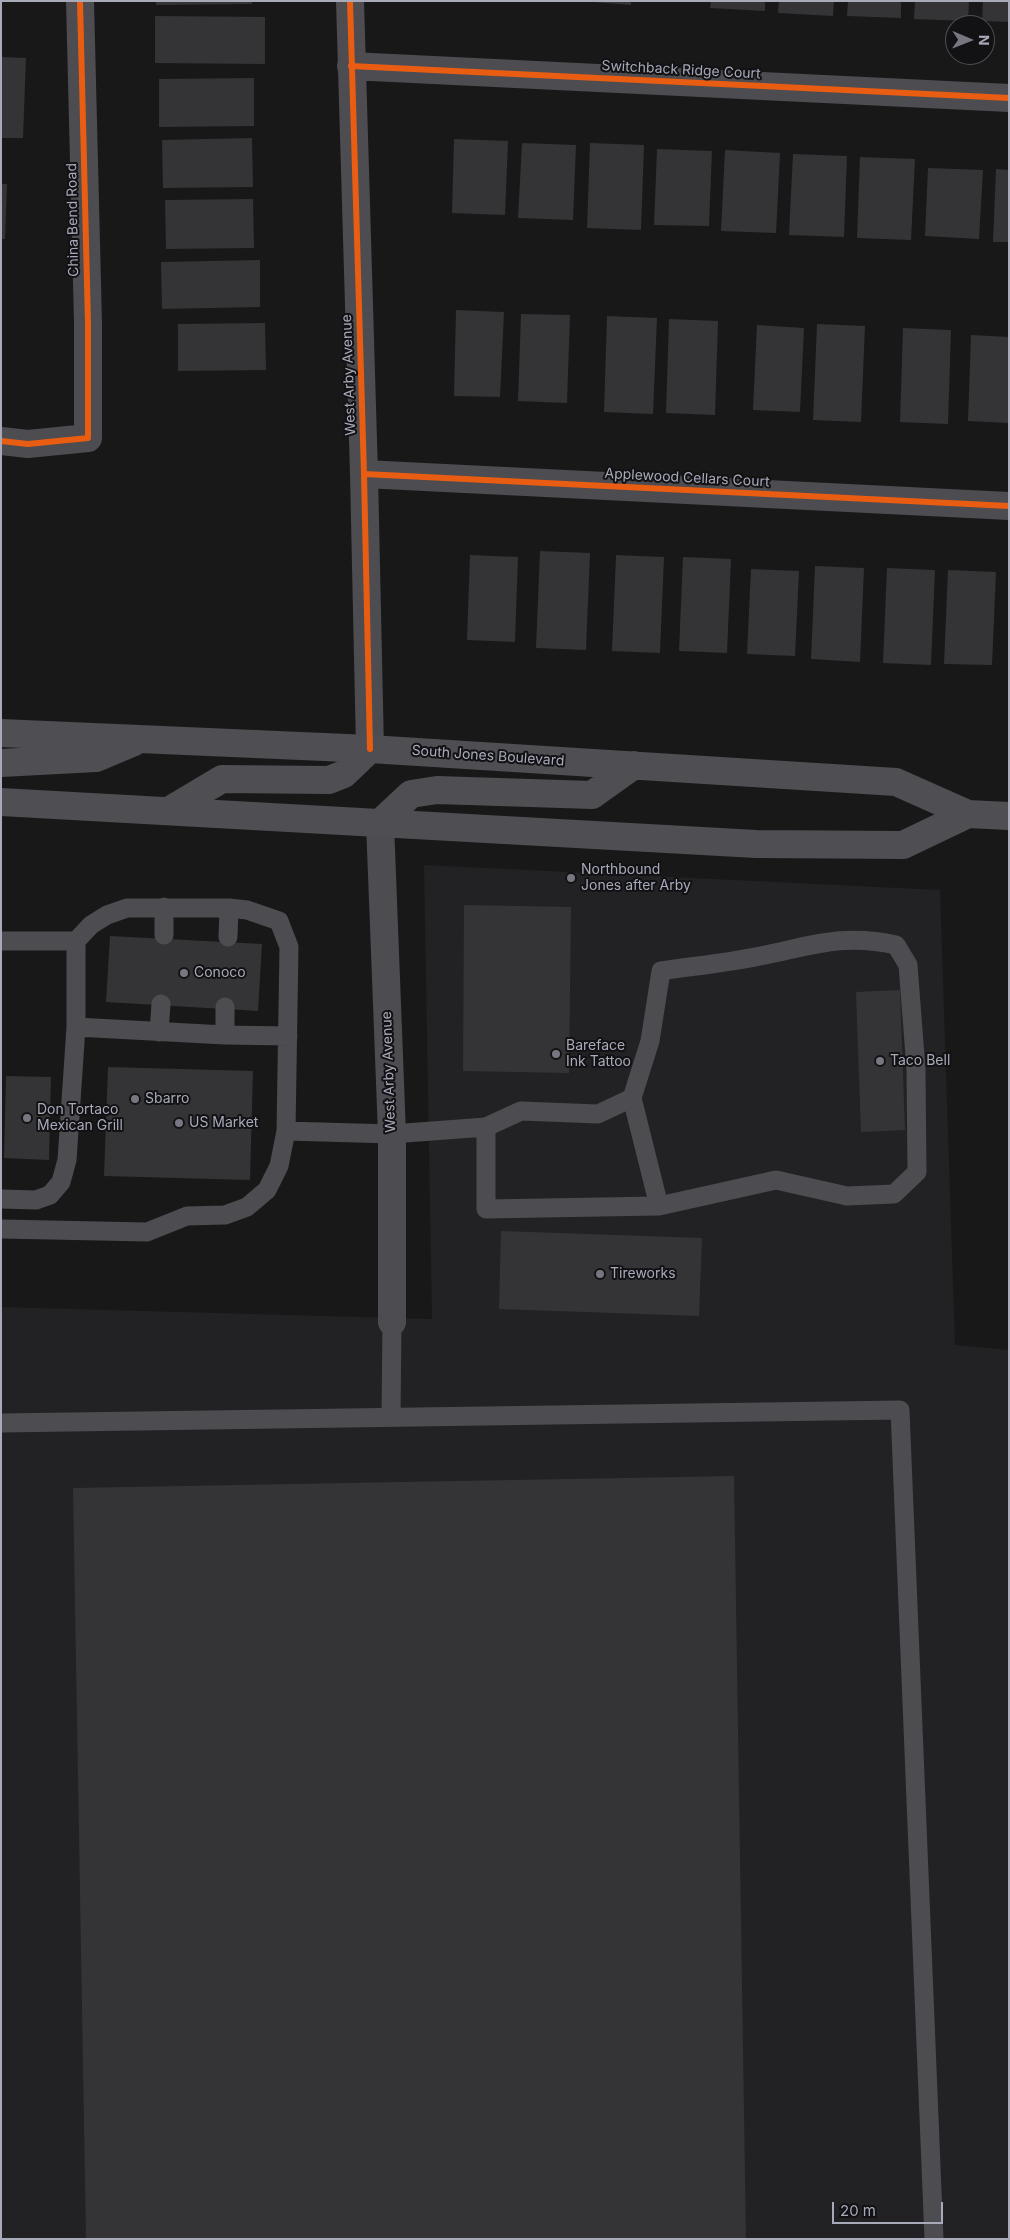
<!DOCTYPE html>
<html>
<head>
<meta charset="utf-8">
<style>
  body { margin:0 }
  #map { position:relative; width:1010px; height:2240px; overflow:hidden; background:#181818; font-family:Inter,sans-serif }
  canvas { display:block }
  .frame { position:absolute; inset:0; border:2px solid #a8aaba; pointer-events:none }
  .north { position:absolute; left:945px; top:15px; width:50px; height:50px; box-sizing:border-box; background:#121214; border:1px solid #4e4f56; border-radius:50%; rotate:91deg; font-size:14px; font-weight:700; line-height:20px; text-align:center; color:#a8aaba }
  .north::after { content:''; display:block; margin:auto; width:18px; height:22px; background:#767781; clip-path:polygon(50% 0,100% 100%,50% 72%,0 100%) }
  .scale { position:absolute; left:832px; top:2202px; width:111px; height:22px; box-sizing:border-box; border:2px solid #a8aaba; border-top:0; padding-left:6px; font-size:15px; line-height:18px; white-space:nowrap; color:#a8aaba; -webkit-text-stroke:4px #121214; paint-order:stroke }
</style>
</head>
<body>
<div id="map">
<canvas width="1010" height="2240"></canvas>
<div class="frame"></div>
<div class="north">N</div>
<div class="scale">20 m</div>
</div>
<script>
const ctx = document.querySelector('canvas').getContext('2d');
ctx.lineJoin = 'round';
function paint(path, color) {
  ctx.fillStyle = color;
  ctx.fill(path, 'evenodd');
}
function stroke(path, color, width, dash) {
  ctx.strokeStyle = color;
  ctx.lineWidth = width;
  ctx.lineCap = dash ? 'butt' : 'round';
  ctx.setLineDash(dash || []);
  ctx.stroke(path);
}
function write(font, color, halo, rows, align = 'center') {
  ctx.font = font + ' Inter,sans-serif';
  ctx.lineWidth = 4;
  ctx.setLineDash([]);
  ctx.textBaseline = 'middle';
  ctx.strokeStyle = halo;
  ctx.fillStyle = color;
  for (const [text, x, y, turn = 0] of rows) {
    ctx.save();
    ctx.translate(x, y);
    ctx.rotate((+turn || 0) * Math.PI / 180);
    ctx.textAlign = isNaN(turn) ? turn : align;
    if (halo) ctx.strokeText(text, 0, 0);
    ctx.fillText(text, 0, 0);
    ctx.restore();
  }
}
const built = new Path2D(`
  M424 865 940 890 955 1345 1009 1350V2239H1V1307L432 1319Z`);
const building = new Path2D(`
  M156 1H252V4L156 5Z
  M581 1H631V5Z
  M711 1H765V11L710 8Z
  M779 1H834L833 16 778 13Z
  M848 1H901V18L847 16Z
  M915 1H969L968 21 914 19Z
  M983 1H1009V22L982 21Z
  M155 16 265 17V64L155 63Z
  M1 57 26 58 23 138H1Z
  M254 78V126L159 127V79Z
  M252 138 253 187 163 188 162 140Z
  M454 139 508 141 505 215 452 213Z
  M522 143 576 145 573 220 518 218Z
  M590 143 644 145 641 230 587 228Z
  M657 149 712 151 709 226 654 225Z
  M725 150 780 153 776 233 721 231Z
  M793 154 847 156 844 237 789 235Z
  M860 157 915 159 911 240 857 238Z
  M928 168 983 170 979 239 925 236Z
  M996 169 1009 170V242H993Z
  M1 184H7L5 239H1Z
  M253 199 254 248 166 249 165 200Z
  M260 260V307L162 309 161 262Z
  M456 310 504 312 500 397 454 396Z
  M521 314 570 315 567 403 518 401Z
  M607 316 657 318 653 414 604 412Z
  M669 319 718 321 715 415 666 413Z
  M265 323 266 370 178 371V324Z
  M817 324 865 326 861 422 813 420Z
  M757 325 804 328 800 412 753 410Z
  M903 328 951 330 948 424 900 422Z
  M971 335 1009 337V423L968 421Z
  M540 551 590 553 586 650 536 648Z
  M470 555 518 557 515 642 467 640Z
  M616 555 664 557 660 653 612 651Z
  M683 557 731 559 727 653 679 651Z
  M815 566 864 568 860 662 811 659Z
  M887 568 935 570 931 665 883 663Z
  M751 569 799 571 795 656 747 654Z
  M948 570 996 572 992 665 944 664Z
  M464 905 571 907 569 1073 463 1071Z
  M110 936 262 944 258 1011 106 1002Z
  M900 990 905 1130 861 1132 856 992Z
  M108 1067 253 1071 250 1180 104 1176Z
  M6 1076 51 1077 49 1160 4 1158Z
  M501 1231 702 1238 699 1316 499 1309Z
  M734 1476 746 2239H86L73 1488Z`);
const lane = new Path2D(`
  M164 935V907
  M228 937 229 908
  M1 941H76L91 925 107 915 127 908H229L247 910 279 921 289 947 286 1131 392 1134 486 1127 521 1111 598 1114 632 1098 650 1041 661 971C694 966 727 963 760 956 811 946 843 933 896 945L908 965 916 1069 917 1172 894 1194 847 1196 776 1180 659 1206 486 1209V1127
  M76 941V1027L225 1035 288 1036
  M159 1032 161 1004
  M225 1035V1007
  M632 1098 659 1206
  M1 1199 36 1200 50 1195 61 1182 67 1160 76 1027
  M1 1229 147 1232 187 1216 225 1215 247 1207 267 1190 279 1166 286 1131
  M391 1417 392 1322
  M1 1423 900 1410 934 2239`);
const street = new Path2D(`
  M350 1 364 474 370 749
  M351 66 1009 98
  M1 441 28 444 88 438V323L80 1
  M364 474 1009 506
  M380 823 392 1134V1322`);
const primary = new Path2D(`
  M1 733 370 749 896 782 968 814 1009 816
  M1 763 96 758 134 742
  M1 802 756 844 903 845 968 814
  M170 810 222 779 329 780 344 774 370 749
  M380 823 411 794 437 790 592 795 634 765`);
const cycleway = new Path2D(`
  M350 1 364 474 370 749
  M351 66 1009 98
  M1 441 28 444 88 438V323L80 1
  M364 474 1009 506`);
const markers = [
  [571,878,5,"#767781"],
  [184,973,5,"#767781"],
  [556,1054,5,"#767781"],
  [880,1061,5,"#767781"],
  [135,1099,5,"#767781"],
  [27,1118,5,"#767781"],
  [179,1123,5,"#767781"],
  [600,1274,5,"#767781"]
];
const streetNames = [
  ["Switchback Ridge Court",681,70,3],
  ["China Bend Road",73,220,-91],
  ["West Arby Avenue",349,375,-92],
  ["Applewood Cellars Court",687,478,3],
  ["South Jones Boulevard",488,756,4],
  ["West Arby Avenue",389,1072,-92]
];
const poiNames = [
  ["Northbound",581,870],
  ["Jones after Arby",581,886],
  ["Conoco",194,973],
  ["Bareface",566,1046],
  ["Ink Tattoo",566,1062],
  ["Taco Bell",890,1061],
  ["Sbarro",145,1099],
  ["Don Tortaco",37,1110],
  ["Mexican Grill",37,1126],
  ["US Market",189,1123],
  ["Tireworks",610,1274]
];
paint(built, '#222224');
paint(building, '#343436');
stroke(lane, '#4c4c51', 19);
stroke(street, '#4c4c51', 28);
stroke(primary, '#4e4e53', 28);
stroke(cycleway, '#e95d12', 6);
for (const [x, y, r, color] of markers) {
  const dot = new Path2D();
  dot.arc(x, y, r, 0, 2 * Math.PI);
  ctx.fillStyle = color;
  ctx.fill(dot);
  stroke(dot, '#121214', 2);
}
write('14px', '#a8aaba', '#121214', streetNames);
write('14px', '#a8aaba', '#121214', poiNames, 'left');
</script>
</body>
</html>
